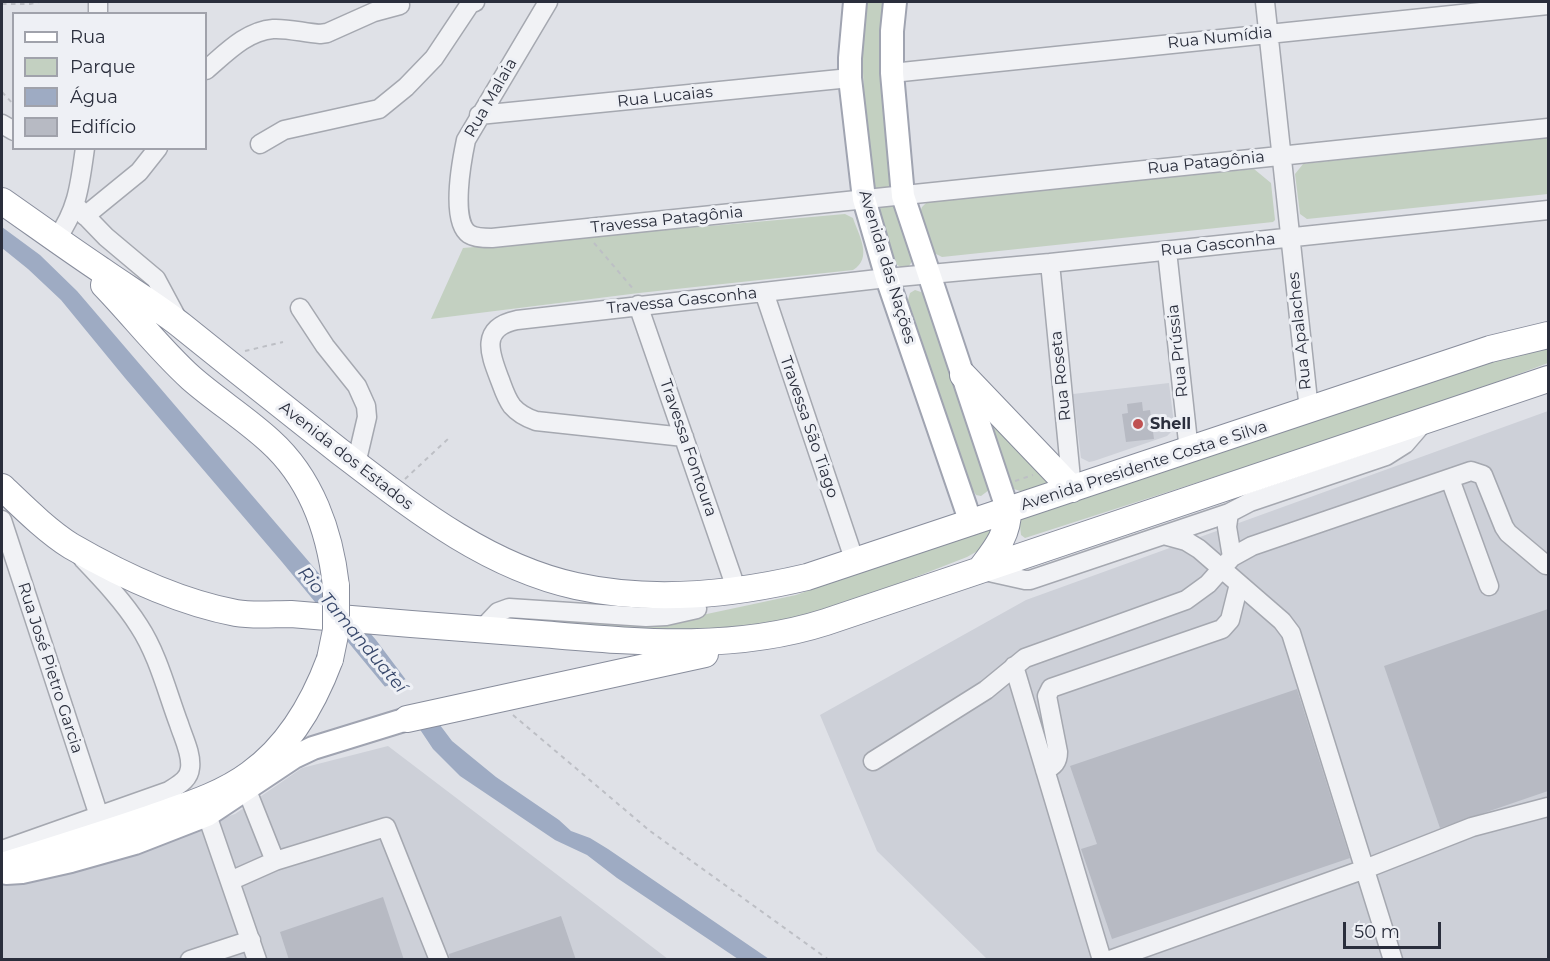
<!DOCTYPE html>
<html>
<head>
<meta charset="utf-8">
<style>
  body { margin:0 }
  #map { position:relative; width:1550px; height:961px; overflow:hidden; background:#dfe1e7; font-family:Montserrat,sans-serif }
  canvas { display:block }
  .frame { position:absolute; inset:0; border:3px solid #2a2e3c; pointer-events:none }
  .legend { position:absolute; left:12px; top:12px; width:195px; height:138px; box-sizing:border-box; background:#eef0f5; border:2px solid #a0a2ab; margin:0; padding:8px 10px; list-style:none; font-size:18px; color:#2a2e3c }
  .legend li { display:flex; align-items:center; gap:12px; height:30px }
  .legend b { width:30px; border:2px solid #a0a2ab }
  .scale { position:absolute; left:1343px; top:922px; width:98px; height:27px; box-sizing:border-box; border:3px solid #2a2e3c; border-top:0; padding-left:8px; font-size:18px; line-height:21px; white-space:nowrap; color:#2a2e3c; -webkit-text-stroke:4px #eef0f5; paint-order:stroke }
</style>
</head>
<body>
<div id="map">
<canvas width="1550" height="961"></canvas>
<div class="frame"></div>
<ul class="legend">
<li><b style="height:8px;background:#fff"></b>Rua</li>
<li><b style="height:16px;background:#c3d0c1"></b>Parque</li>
<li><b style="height:16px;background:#9eabc3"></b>Água</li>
<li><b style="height:16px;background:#b7bac3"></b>Edifício</li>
</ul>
<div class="scale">50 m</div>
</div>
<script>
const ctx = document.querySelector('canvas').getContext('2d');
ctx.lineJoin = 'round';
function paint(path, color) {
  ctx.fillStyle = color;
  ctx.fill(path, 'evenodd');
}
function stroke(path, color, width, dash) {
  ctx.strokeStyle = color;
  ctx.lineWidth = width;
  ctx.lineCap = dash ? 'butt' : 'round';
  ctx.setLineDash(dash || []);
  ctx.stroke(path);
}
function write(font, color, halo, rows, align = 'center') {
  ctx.font = font + ' Montserrat,sans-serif';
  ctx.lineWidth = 6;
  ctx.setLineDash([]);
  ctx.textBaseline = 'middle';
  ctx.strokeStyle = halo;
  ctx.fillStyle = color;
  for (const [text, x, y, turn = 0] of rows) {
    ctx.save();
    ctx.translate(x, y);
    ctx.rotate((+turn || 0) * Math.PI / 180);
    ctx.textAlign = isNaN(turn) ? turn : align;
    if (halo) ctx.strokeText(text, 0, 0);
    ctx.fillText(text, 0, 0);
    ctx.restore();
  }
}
const built = new Path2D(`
  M1169 383 1174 424 1172 431 1167 436 1094 461 1089 462 1081 458 1073 394Z
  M1548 411V959H987L877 851 820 715 1026 600Z
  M388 746 668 959 2 960V885L35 882 235 814 302 768Z`);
const green = new Path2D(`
  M865 2H884L880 64 891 182 888 189 878 191 873 185C866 122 859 65 865 2Z
  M1548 136V194L1307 219 1300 214 1295 174 1303 164Z
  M1254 169 1271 183 1275 220 1273 222 942 257 934 253 920 212 922 207 927 202Z
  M882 205H894L913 260 909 266 902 268 896 264 880 216 879 211Z
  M845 214 853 218C859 236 873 258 853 270L639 293 431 319 463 248Z
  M915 290 924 293 989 490 981 496 976 495 971 487 908 300 910 293Z
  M1548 345V363L1428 408 1025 538 1021 535 1019 518 1488 362Z
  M992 422 1053 483 1023 492 1014 489 991 426Z
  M991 525 995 528 981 549 967 557 826 612 726 633 503 623 508 616 674 621 796 595Z`);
const water = new Path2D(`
  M2 227 40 255 77 291 376 640 452 741 496 777 559 820 571 831 590 838 608 849 769 959H738L617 878 587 855 555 840 460 776 433 749 419 728 282 562 125 378 61 300 28 269 2 248Z`);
const pier = new Path2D(`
  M409 678 441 719 413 726 381 688Z`);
const building = new Path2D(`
  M1142 402 1143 411 1150 410 1154 439 1126 442 1122 414 1128 413 1127 404Z
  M1548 609V791L1440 828 1384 666Z
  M1297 689 1350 858 1112 939 1081 849 1097 844 1070 766Z
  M383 897 404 960H289L280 932Z
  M561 916 576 960H450L449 954Z`);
const path = new Path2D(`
  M2 4H30L39 2
  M2 92 14 105
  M594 243 635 291
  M245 351 283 342
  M405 479 449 438
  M1015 481 1033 475
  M513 715 650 831 829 960`);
const minor = new Path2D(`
  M548 2 466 140C462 159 450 221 469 234 475 238 485 238 492 238L1548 128
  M1265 2 1309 410
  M98 14V2
  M206 70C225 54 246 31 273 29 288 28 304 33 320 34L327 33 374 12 400 5
  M892 73 1548 5
  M479 115 850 78
  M2 124 14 131
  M260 144 284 130 379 109 406 87 434 58 470 4 475 2
  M76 206 106 237 156 279 178 320
  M85 216 139 172 158 148
  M57 238C78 209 80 183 85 148
  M1167 251 1189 451
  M1050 263 1072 489
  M764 292 855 562
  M638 305 737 591
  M300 308 325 346 357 386 366 406 367 417 356 464
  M684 437 536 421C527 418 518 413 512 406 506 398 503 388 500 380 490 354 479 328 517 320L887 278 1050 263 1548 210
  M1450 479 1489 586
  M1229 513 1227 527 1232 557
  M2 520 99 816
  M1164 535 1186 541 1199 549 1282 621 1291 633 1393 960
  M980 570 1025 580H1030L1229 513 1250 502 1386 456 1405 444 1424 422
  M481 630 498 612 509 608 646 617 666 616 697 609
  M1014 666 1102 960
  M873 761 986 690 1025 658 1186 600 1208 584 1232 557 1252 546 1471 471 1483 475 1504 527 1508 533 1546 565
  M1045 770C1054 766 1058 762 1058 752L1047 696 1051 688 1222 629 1230 620 1239 584
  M207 815 257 960
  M2 850 169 791C178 785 189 780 190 768 192 754 183 737 179 724 167 692 158 655 139 626 124 602 103 580 83 559
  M275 861 386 827 439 960
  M230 881 275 861 246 788
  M190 960 251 940
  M1110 960 1365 869 1472 827 1548 807`);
const major = new Path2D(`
  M855 2 850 58V78L864 199 887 278 971 523
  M895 2 892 31V73L903 196 1008 511
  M6 873 22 872 71 861 135 843 207 815 294 757 313 748 407 719`);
const highway = new Path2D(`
  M2 201C35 224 68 248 101 270 128 289 157 306 182 326 234 368 286 409 339 451 411 506 485 566 576 586 653 603 731 595 807 577L1490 349 1548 335
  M104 285C133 315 160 350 191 378 216 400 245 418 270 441 311 478 330 532 336 586
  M963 375 1072 489
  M2 487C22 506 47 531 71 546 121 575 178 602 236 613 253 616 273 614 291 614 374 621 458 628 541 634 637 642 732 652 826 622L1548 379
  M980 570C994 551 1008 536 1008 511
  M407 719 705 654
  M2 866C50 851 98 836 145 820 181 807 219 797 250 774 289 746 314 702 330 659`);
const highwayBridge = new Path2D(`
  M330 659 336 630V586`);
const markers = [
  [1138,424,6,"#bf5152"]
];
const streetNames = [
  ["Rua Numídia",1220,38,-6],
  ["Rua Lucaias",665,97,-6],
  ["Rua Malaia",491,98,-60],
  ["Rua Patagônia",1206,163,-6],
  ["Travessa Patagônia",667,220,-6],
  ["Rua Gasconha",1218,245,-6],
  ["Avenida das Nações",887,267,73],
  ["Travessa Gasconha",682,301,-6],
  ["Rua Apalaches",1300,331,-96],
  ["Rua Prússia",1178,351,-96],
  ["Rua Roseta",1061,376,-96],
  ["Travessa São Tiago",809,427,71],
  ["Travessa Fontoura",688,448,71],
  ["Avenida dos Estados",346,456,38],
  ["Avenida Presidente Costa e Silva",1144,466,-18],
  ["Rua José Pietro Garcia",50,668,72]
];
const poiNames = [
  ["Shell",1150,424]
];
const waterNames = [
  ["Rio Tamanduateí",352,630,50]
];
paint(built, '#cdd0d8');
paint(green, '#c3d0c1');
paint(water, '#9eabc3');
paint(pier, '#dfe1e7');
paint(building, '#b7bac3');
stroke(minor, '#a5a8b0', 21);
stroke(major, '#a0a4b1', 26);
stroke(highway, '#888d9c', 28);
stroke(path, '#bdbfc5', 2, [4.5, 4.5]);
stroke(minor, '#f1f2f5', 18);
stroke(major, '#fff', 22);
stroke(highway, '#fff', 26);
stroke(highwayBridge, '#888d9c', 28, []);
stroke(highwayBridge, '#fff', 26);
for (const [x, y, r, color] of markers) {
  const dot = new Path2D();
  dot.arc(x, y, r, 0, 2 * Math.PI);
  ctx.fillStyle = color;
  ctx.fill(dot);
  stroke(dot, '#eef0f5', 2);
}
write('16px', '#2a2e3c', '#eef0f5', streetNames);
write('bold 16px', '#2a2e3c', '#eef0f5', poiNames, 'left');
write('italic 18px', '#38486b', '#eef0f5', waterNames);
</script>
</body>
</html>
